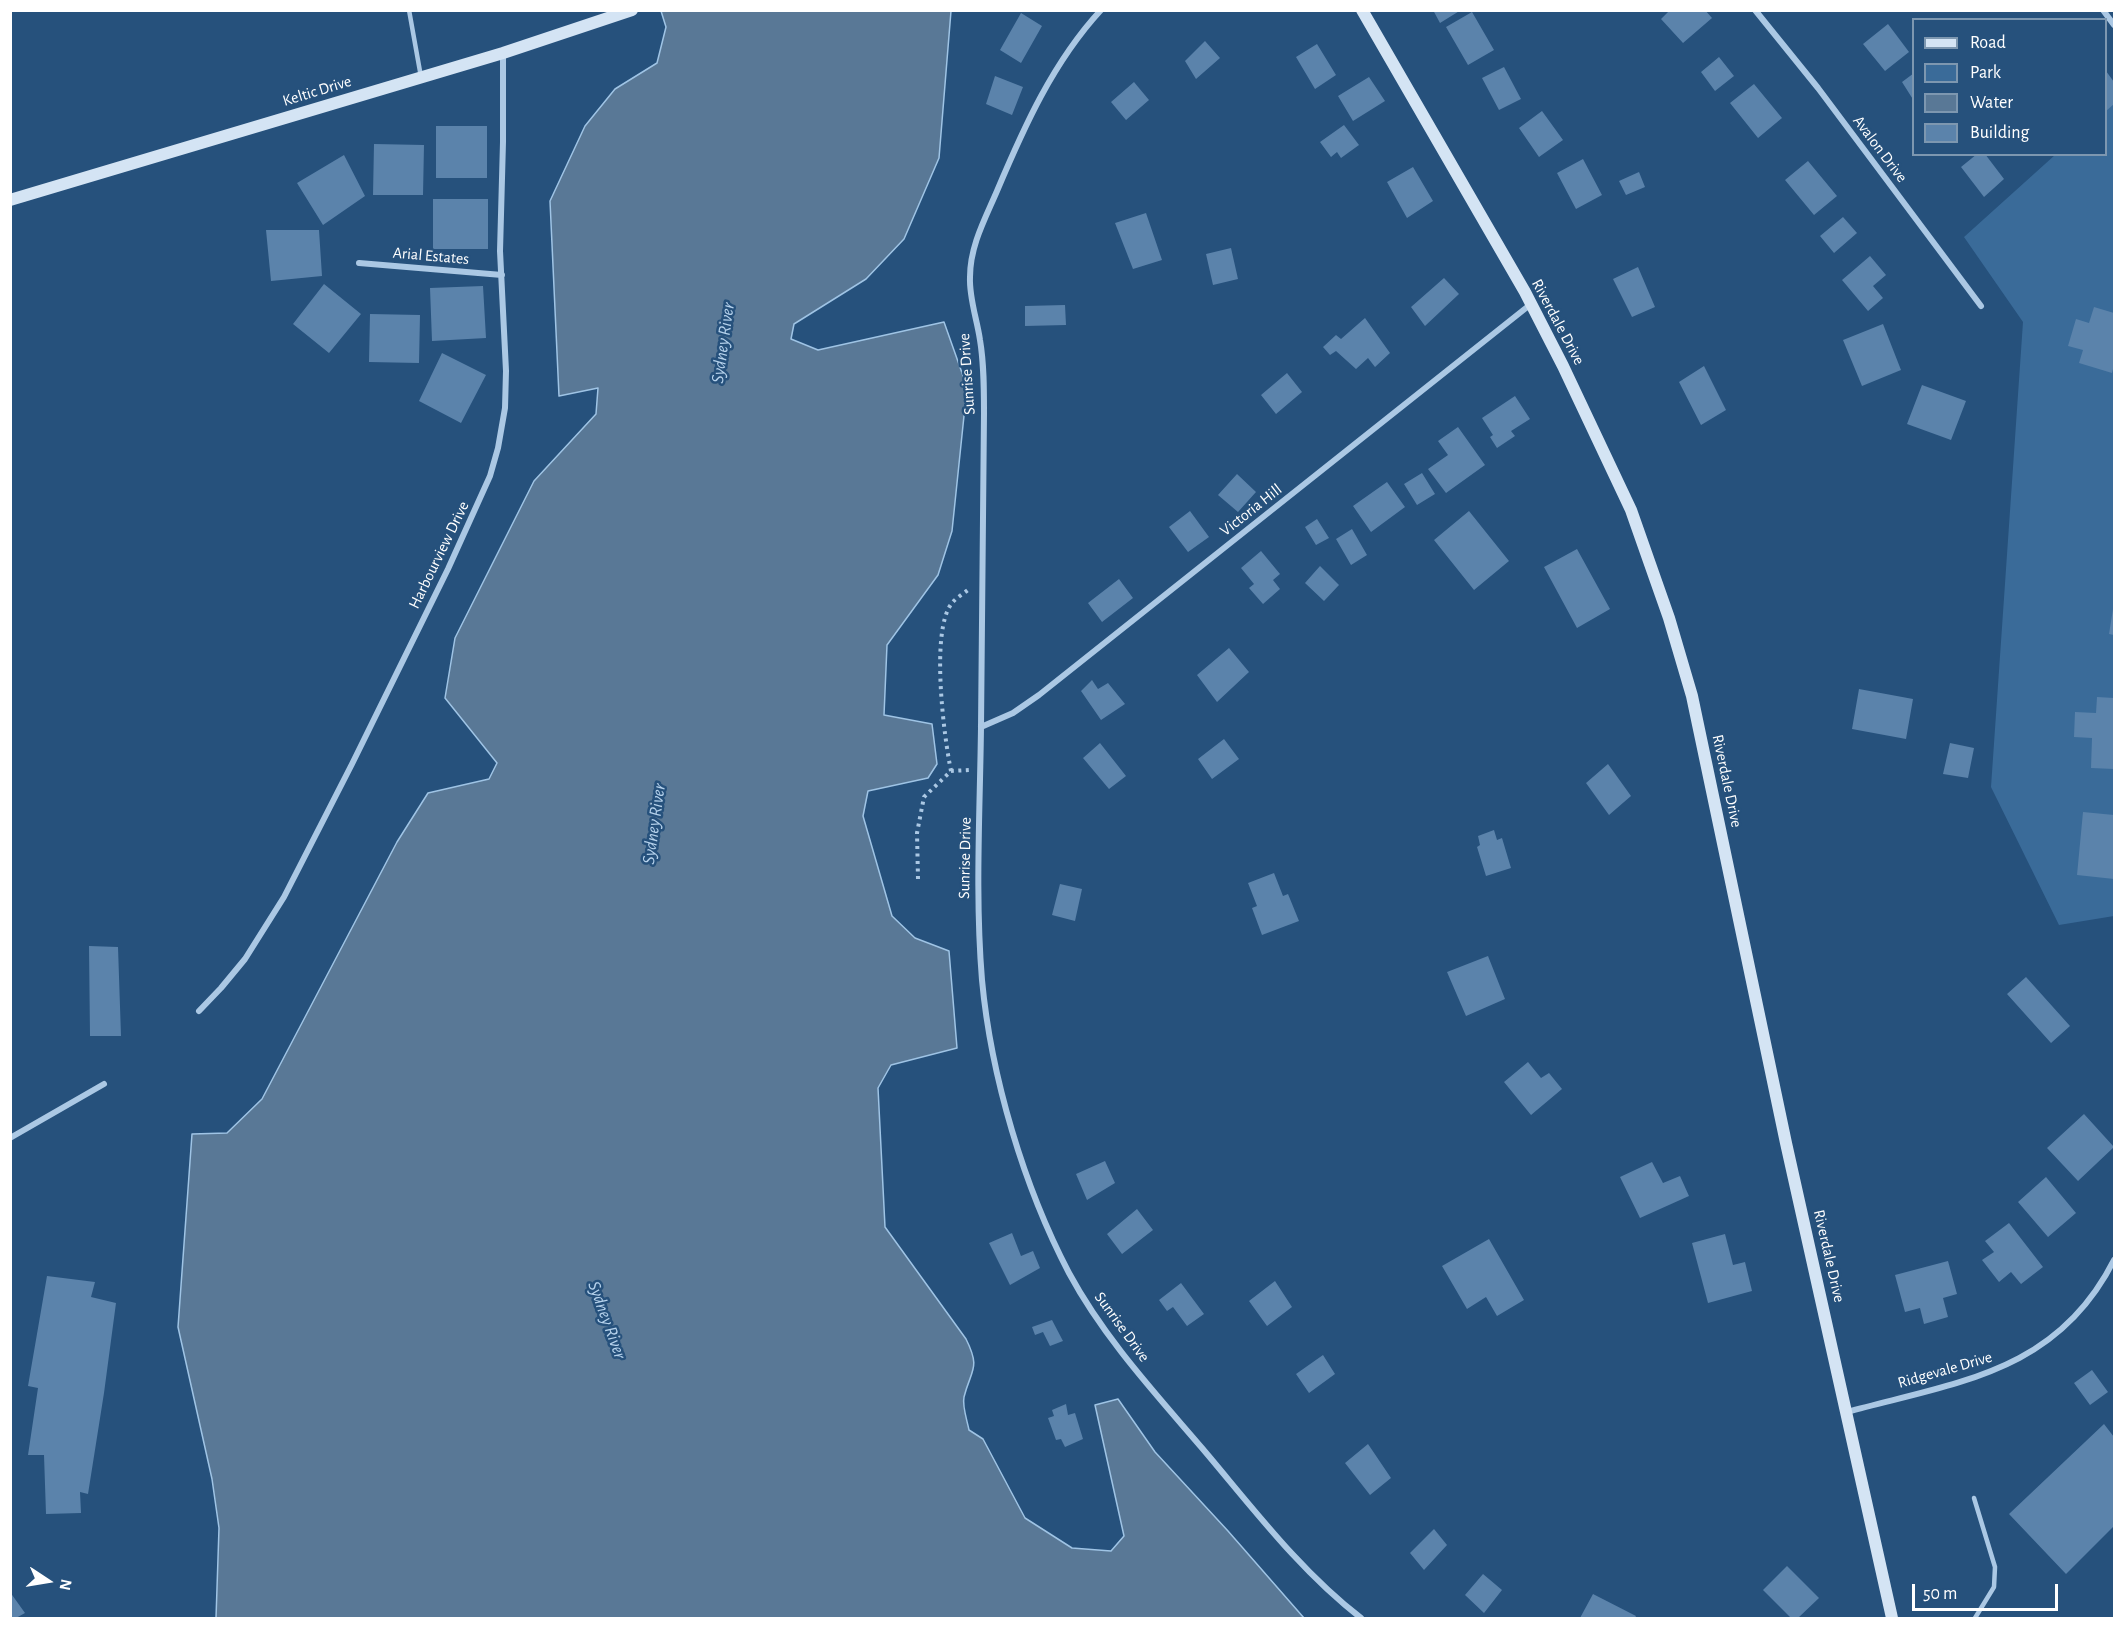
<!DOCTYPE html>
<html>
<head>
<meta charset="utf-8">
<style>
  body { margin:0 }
  #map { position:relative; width:2125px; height:1629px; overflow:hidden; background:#26517c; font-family:"Alegreya Sans",sans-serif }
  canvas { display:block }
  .frame { position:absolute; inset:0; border:12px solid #fff; pointer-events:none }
  .legend { position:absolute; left:1912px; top:18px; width:195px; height:138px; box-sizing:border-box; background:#26517c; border:2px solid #7d97b0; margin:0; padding:8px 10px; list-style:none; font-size:18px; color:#fff }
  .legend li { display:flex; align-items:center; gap:12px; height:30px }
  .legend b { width:30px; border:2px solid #7d97b0 }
  .north { position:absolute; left:18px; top:1551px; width:60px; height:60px; -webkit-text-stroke:4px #26517c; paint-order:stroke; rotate:102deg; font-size:16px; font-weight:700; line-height:24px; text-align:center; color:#fff }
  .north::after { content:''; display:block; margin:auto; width:21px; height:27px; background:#fff; clip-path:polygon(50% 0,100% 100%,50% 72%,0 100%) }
  .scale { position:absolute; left:1912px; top:1584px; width:146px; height:27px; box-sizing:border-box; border:3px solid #fff; border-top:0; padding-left:8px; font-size:18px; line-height:21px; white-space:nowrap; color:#fff; -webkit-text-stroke:4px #26517c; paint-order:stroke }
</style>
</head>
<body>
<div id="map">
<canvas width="2125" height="1629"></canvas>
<div class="frame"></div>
<ul class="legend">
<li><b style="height:8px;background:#d4e4f4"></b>Road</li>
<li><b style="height:16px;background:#3a6b99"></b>Park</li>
<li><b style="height:16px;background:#597896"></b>Water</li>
<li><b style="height:16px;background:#5b83ab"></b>Building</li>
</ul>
<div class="north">N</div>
<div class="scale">50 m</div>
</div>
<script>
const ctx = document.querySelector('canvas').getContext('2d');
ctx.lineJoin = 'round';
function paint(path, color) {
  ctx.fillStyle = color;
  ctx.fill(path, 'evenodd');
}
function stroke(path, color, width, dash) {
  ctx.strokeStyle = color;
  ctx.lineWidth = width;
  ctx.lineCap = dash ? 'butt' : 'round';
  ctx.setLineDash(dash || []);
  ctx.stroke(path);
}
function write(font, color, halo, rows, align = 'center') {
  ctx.font = font + ' "Alegreya Sans",sans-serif';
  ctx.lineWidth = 5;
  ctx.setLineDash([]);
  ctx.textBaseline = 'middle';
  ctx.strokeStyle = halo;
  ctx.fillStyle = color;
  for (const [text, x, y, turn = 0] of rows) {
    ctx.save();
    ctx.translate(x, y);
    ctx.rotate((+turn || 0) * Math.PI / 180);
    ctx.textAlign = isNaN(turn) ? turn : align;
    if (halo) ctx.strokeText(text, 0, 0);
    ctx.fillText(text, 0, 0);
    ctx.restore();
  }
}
const green = new Path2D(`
  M2114 101V916L2059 925 1991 787 2023 322 1964 237 2055 155 2106 154V109Z`);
const water = new Path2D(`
  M661 11H951L939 158 904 239 866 279 794 324 791 339 818 350 944 322 967 387 952 531 938 575 887 645 884 715 932 724 937 764 928 778 868 791 863 816 892 916 915 938 949 951 957 1048 891 1065 878 1088 885 1227 966 1339C981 1369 971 1369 964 1397 962 1406 967 1420 969 1430L983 1439 1025 1518 1072 1548 1111 1551 1124 1536 1095 1405 1118 1399 1155 1452 1228 1531 1304 1618H216L219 1528 212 1479 178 1327 192 1134 227 1133 262 1099 397 842 428 793 489 779 497 763 445 698 455 638 534 481 596 414 598 388 559 396 550 201 585 126 615 89 657 63 666 27Z`);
const building = new Path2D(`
  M1433 10H1461L1440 23Z
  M1670 10H1705L1712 18 1683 43 1661 19Z
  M1472 12 1494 50 1468 65 1446 27Z
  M1021 13 1042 26 1021 63 1000 50Z
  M1888 24 1909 52 1885 71 1863 44Z
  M1205 41 1220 58 1196 79 1185 61Z
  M1317 44 1336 75 1315 89 1296 57Z
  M1719 57 1734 76 1715 91 1701 72Z
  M1504 67 1521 99 1499 110 1482 78Z
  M2106 71 2114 82V104L2106 111Z
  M1914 73V101L1902 82Z
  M995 76 1023 87 1012 115 986 104Z
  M1369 77 1385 101 1353 121 1338 96Z
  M1134 82 1149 100 1126 120 1111 102Z
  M1754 84 1782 118 1758 138 1730 103Z
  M1542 111 1563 140 1539 157 1519 128Z
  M1344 125 1359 145 1341 158 1337 152 1331 157 1320 142Z
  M436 126H487V178H436Z
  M374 144 424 145 423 195H373Z
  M1977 154H1985L2004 179 1984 197 1961 167Z
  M344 155 365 196 323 225 297 183Z
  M1583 159 1602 195 1576 209 1557 173Z
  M1808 161 1837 196 1814 215 1785 180Z
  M1413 167 1433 201 1407 218 1387 182Z
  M1639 172 1645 187 1626 195 1619 181Z
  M433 199H488V249H433Z
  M1146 213 1162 260 1133 269 1115 223Z
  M1843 217 1857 233 1834 253 1820 236Z
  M266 230H319L322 276 271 281Z
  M1231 248 1238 279 1213 285 1206 254Z
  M1870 256 1886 275 1873 286 1883 298 1868 311 1842 280Z
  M1638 267 1655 307 1632 317 1613 279Z
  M1444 278 1459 294 1425 326 1411 307Z
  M324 284 361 314 329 353 293 324Z
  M483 286 486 338 432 341 430 288Z
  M1065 305 1066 325 1025 326V306Z
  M2094 307 2114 313V365L2112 373 2079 363 2083 350 2068 346 2076 319 2089 323Z
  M370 314 420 315 419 363 369 362Z
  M1365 318 1390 353 1375 367 1368 358 1356 369 1336 351 1330 355 1323 347 1336 335 1341 339Z
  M1883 324 1901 370 1862 386 1843 340Z
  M442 353 486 375 461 423 419 401Z
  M1704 366 1726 410 1701 425 1679 382Z
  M1287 373 1302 392 1276 414 1261 395Z
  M1922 385 1966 401 1951 440 1907 424Z
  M1515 396 1530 419 1511 431 1515 436 1497 448 1490 437 1493 435 1482 418Z
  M1458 427 1485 465 1446 493 1428 469 1448 455 1438 441Z
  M1422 473 1435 494 1417 505 1404 484Z
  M1237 474 1256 492 1238 512 1218 495Z
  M1387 482 1405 507 1371 532 1353 506Z
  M1190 511 1209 537 1188 552 1169 527Z
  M1469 511 1509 561 1474 590 1434 540Z
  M1317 519 1329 538 1316 545 1305 527Z
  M1352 529 1367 555 1351 565 1336 539Z
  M1577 549 1610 609 1577 628 1544 567Z
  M1261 551 1280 574 1273 580 1280 589 1263 604 1249 588 1254 584 1241 568Z
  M1320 566 1339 585 1324 601 1305 583Z
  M1119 579 1133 598 1102 622 1088 603Z
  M2113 609H2114V635L2109 634Z
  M1229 648 1249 672 1217 702 1197 675Z
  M1092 680 1098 689 1108 683 1125 704 1101 720 1081 691Z
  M1859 689 1913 699 1906 739 1852 729Z
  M2097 697 2114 698V769L2091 768 2092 738 2074 737 2075 712 2096 713Z
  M1224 739 1239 759 1212 779 1198 759Z
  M1100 743 1126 776 1109 789 1083 758Z
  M1950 743 1974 748 1968 778 1943 774Z
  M1608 764 1631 796 1609 815 1586 783Z
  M2083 812 2114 815V879L2077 875Z
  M1494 830 1497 840 1502 838 1511 868 1486 876 1477 847 1480 845 1478 836Z
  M1274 873 1283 896 1288 894 1299 921 1262 935 1252 908 1257 906 1248 883Z
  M1060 884 1082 889 1075 921 1052 915Z
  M89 946 118 947 121 1036H90Z
  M1488 956 1505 999 1466 1016 1447 972Z
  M2026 977 2070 1026 2051 1043 2007 994Z
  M1528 1062 1541 1078 1549 1073 1562 1089 1531 1115 1504 1082Z
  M2084 1114 2114 1147 2078 1181 2047 1148Z
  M1105 1161 1115 1183 1087 1200 1076 1174Z
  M1652 1162 1663 1183 1680 1176 1689 1196 1640 1218 1620 1177Z
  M2046 1177 2076 1213 2048 1237 2018 1202Z
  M1137 1209 1153 1230 1122 1254 1107 1234Z
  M2009 1223 2043 1267 2021 1284 2011 1272 1999 1282 1982 1260 1994 1252 1985 1241Z
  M1012 1233 1021 1256 1033 1251 1040 1268 1010 1285 989 1243Z
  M1725 1234 1733 1265 1745 1262 1752 1291 1708 1303 1692 1243Z
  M1489 1239 1524 1300 1497 1316 1486 1297 1467 1309 1442 1266Z
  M1948 1261 1957 1294 1943 1298 1948 1317 1924 1324 1920 1308 1905 1312 1895 1275Z
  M47 1276 95 1282 91 1297 116 1303 104 1393 88 1494 80 1492 81 1513 46 1514 44 1455H28L38 1388 28 1386Z
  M1275 1281 1292 1307 1267 1326 1249 1301Z
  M1181 1283 1204 1314 1187 1326 1173 1307 1167 1311 1159 1300Z
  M1052 1320 1063 1341 1050 1346 1043 1332 1035 1335 1032 1327Z
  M1323 1355 1335 1374 1309 1393 1296 1374Z
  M2092 1370 2108 1392 2090 1405 2074 1383Z
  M1066 1404 1068 1415 1075 1413 1083 1439 1065 1447 1061 1439 1056 1440 1048 1418 1054 1416 1052 1410Z
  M2104 1424 2114 1437V1526L2066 1574 2009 1514Z
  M1368 1444 1391 1478 1370 1495 1345 1463Z
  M1434 1529 1447 1545 1424 1570 1410 1553Z
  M1787 1566 1819 1598 1798 1618H1791L1763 1590Z
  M1483 1574 1502 1590 1484 1613 1465 1595Z
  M10 1592 25 1613 16 1618H10Z
  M1593 1594 1636 1616 1635 1618H1580Z`);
const path = new Path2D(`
  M951 771C944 737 930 630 952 603 957 597 965 593 970 588
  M918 879 917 833 924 797 951 771 970 770`);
const service = new Path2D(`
  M409 10 421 77
  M1974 1498 1995 1567 1994 1587 1975 1618`);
const minor = new Path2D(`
  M1101 10C1053 62 1024 127 997 191 985 219 970 246 970 277 969 298 977 319 980 340 984 364 984 388 984 413 983 517 982 622 981 727 980 811 975 896 982 980 991 1077 1024 1187 1069 1273 1104 1338 1155 1393 1202 1448 1252 1507 1300 1571 1361 1618
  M1755 10 1818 88 1981 306
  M2103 10 2114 25
  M359 263 502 275
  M981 727 1013 713 1039 695 1531 304
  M199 1011 221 988 245 959 284 897 352 764 448 569 490 476 498 448 505 408 506 371 500 251 503 142V53
  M10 1138 104 1084
  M1847 1412C1957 1382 2057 1373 2114 1260`);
const secondary = new Path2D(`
  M1362 10 1525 292 1563 366 1631 510 1669 618 1692 696 1786 1143 1892 1618
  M10 200 503 53 632 10`);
const streetNames = [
  ["Keltic Drive",317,91,-17],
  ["Avalon Drive",1880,149,53],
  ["Arial Estates",431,256,5],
  ["Riverdale Drive",1558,322,62],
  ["Sunrise Drive",967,374,-94],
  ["Victoria Hill",1251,510,-38],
  ["Harbourview Drive",439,555,-64],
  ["Riverdale Drive",1727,781,78],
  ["Sunrise Drive",965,858,-89],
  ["Riverdale Drive",1829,1256,77],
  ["Sunrise Drive",1122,1327,54],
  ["Ridgevale Drive",1945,1370,-16]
];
const waterNames = [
  ["Sydney River",723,343,-82],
  ["Sydney River",654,824,-82],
  ["Sydney River",607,1320,70]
];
paint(green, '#3a6b99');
paint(water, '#597896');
stroke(water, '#9fc4e5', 1.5);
paint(building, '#5b83ab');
stroke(path, '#abc8e4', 4, [3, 4.5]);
stroke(service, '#abc8e4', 4.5);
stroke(minor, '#abc8e4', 6);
stroke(secondary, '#d4e4f4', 12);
write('16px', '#fff', '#26517c', streetNames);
write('italic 18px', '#b6d2ec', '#26517c', waterNames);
</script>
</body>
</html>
